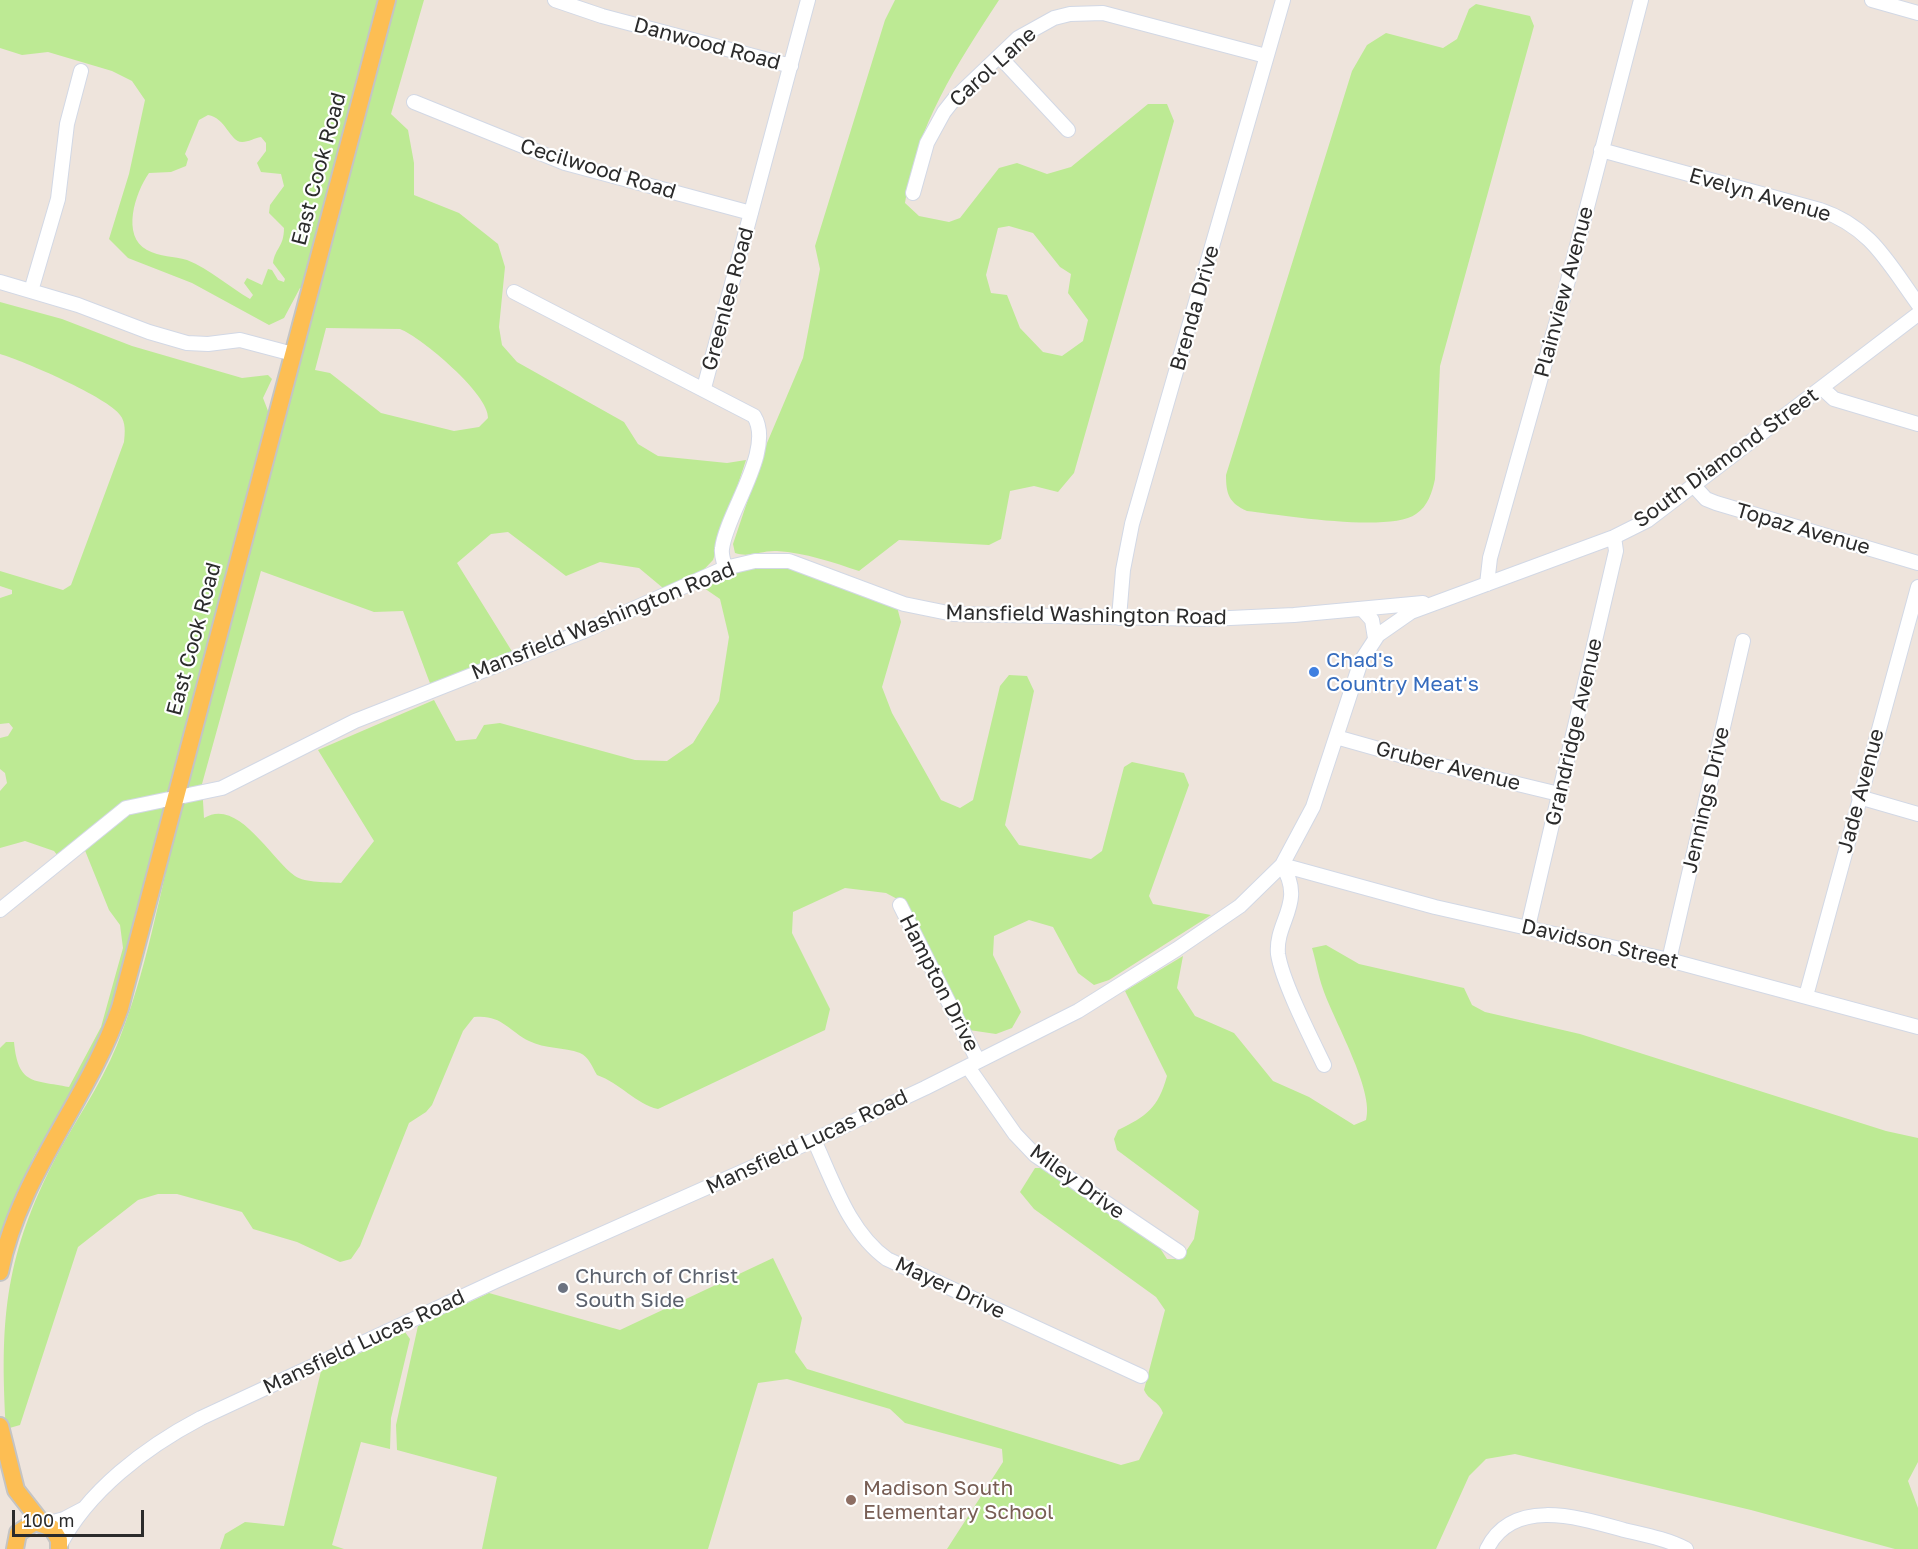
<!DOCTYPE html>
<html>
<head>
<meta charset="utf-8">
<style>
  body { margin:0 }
  #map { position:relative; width:1918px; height:1549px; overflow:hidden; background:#eee4dc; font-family:"Golos Text",sans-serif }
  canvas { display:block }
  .scale { position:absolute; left:12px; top:1510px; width:132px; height:27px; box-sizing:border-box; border:3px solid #2b2b2b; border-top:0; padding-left:8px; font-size:18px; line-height:21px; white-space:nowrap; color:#2b2b2b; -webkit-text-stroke:4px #fff; paint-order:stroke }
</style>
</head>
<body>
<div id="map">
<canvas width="1918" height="1549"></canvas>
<div class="scale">100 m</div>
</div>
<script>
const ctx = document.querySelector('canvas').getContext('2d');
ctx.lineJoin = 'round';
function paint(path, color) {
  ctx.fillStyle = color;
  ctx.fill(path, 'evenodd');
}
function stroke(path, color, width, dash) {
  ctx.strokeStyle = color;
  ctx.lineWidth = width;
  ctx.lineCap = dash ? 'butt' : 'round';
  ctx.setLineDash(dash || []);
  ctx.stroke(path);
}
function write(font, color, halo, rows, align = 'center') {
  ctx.font = font + ' "Golos Text",sans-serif';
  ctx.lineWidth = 4.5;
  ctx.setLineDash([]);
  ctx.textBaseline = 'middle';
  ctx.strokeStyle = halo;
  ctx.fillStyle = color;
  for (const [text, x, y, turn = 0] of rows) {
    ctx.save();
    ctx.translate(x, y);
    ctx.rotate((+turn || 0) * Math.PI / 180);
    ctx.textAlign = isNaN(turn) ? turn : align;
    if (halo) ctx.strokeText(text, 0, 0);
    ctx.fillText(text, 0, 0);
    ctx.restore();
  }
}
const green = new Path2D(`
  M0 0H381L304 290 300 288 284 318 269 325 192 283 128 258 109 239 129 174 145 100 132 81 112 71 48 52 22 55 0 48ZM208 115C226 118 230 142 242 142 249 142 254 138 261 137L266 143V151L257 163 261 172 281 174 284 186 270 205 269 213 284 228C284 247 275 248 273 263L285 279 284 282 278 280 272 270 268 269 262 285 247 278 244 283 253 295 250 299C229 287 210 269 187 260 174 256 160 257 147 250 121 236 135 193 149 173L171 172 186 166 188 159 185 154 199 120Z
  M392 0H424L391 114 408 130 414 163V195L459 213 498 244 505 267 499 327 502 345 517 362 624 422 638 444 658 456 727 463 746 460 713 560 693 581 663 588 639 568 600 562 566 576 508 532 491 534 457 563 513 653 431 686 403 611 374 612 261 571 202 784 204 818C238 797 270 858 295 876 305 883 329 882 341 883L374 841 318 750 434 700 456 741 476 739 484 725 500 723 635 760 667 761 693 743 719 701 729 637 720 599 701 586 724 574 762 564 788 565 897 607 901 622 882 687 892 713 941 800 960 808 973 800 1000 686 1009 675 1027 676 1034 691 1005 825 1019 845 1091 859 1102 851 1124 767 1132 762 1184 773 1189 785 1149 896 1153 904 1211 915 1109 980 1094 985 1078 973 1053 927 1029 920 994 936 993 955 1021 1012 1012 1028 996 1034 969 1030 901 901 886 893 845 888 793 912 792 933 830 1009 825 1030 658 1109C636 1104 620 1083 597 1075 592 1067 589 1057 580 1053 564 1047 545 1049 529 1041 508 1030 501 1014 474 1017L463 1031 432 1105 426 1112 409 1123 360 1246 351 1259 340 1262 297 1242 253 1229 242 1212 177 1194H158L138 1200 78 1247 20 1425 6 1429C0 1324 4 1260 52 1165 72 1125 100 1087 117 1045 146 974 159 896 178 821L159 826 113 1005 91 1059 33 1158 0 1240V1048L6 1042H14C18 1085 33 1080 69 1087L101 1027 123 948 120 925 109 910 84 848 58 856 54 851 25 841 0 848V791L7 783 5 773 0 769V738L8 736 13 728 9 723 0 724V598L12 594V590L0 586V571L63 590 71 585 124 442C125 433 126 422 120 415 109 398 22 360 0 354V302L62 319 132 346 242 378 268 375 272 379 263 398 270 416ZM326 328 400 329C421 337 490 395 488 418L479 427 454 431 381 413 330 373 315 370Z
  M895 0H999C957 64 916 126 905 203L919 216 949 222 960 218 999 168 1017 163 1047 174 1071 167 1148 104H1167L1174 121 1074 473 1058 492 1034 486 1010 491 1001 539 989 545 899 540 859 571C832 562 806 553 777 551 762 550 750 558 735 553L733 544 767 443 803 358 820 269 815 246 885 20ZM1009 226 1033 233 1060 267 1071 274 1068 293 1088 320 1083 341 1062 356 1043 352 1020 328 1007 295 991 293 986 275 998 228Z
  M1476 4 1530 16 1534 26 1440 366 1435 479C1432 493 1428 506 1416 514 1390 533 1281 515 1247 511 1229 503 1226 494 1226 475L1352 71 1367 45 1386 33 1443 48 1457 39 1469 9Z
  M1326 945 1359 964 1464 988 1472 1005 1485 1012 1580 1034 1886 1131 1918 1138V1462L1908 1481 1918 1508V1549H1895L1751 1510 1515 1454 1486 1459 1469 1476 1436 1549H947L1003 1462 1002 1449 905 1423 890 1409 787 1379 758 1383 708 1549H482L497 1477 397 1450 396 1425 418 1326 489 1293 620 1330 773 1258 802 1318 795 1352 807 1369 1121 1465 1139 1460 1163 1413C1159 1401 1148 1400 1144 1390L1165 1310 1156 1297 1034 1209 1020 1192 1035 1168H1046L1158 1245 1167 1259H1181L1194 1239 1199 1211 1117 1150 1114 1139 1118 1130C1147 1116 1158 1108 1167 1076L1125 991 1183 956 1177 988 1195 1016 1234 1033 1273 1081 1309 1097 1354 1125 1366 1120C1375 1091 1333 1019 1323 989 1318 975 1316 961 1312 948Z
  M405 1332 410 1339 391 1418 390 1449 361 1442 332 1545 344 1549H220L225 1534 245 1522 284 1526 321 1371Z`);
const minor = new Path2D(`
  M555 0 602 16 791 66
  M1872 0 1918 13
  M999 56 1068 130
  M414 102 565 163 751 213
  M1601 150 1820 210C1871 227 1888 263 1918 304
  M913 193 927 143 944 112 955 98 1018 38 1054 18 1070 14 1103 13 1266 56
  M0 282 78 305 149 332 187 343 208 344 240 340 293 354
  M31 291 58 199 67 124 81 71
  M514 292 754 416C775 450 726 513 722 549 721 555 724 562 725 568
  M704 388 808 0
  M1822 388 1834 399 1918 424
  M1694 486 1706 499 1716 503 1918 563
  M1487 584 1490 558 1565 292 1641 0
  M1363 610 1372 620 1375 638
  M1119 618 1123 570 1132 524 1283 0
  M1336 737 1414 759 1559 794
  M1859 797 1918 814
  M1282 865 1435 907 1669 960 1918 1027
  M1282 865C1306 903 1275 921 1278 954 1282 981 1311 1038 1324 1065
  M900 905 978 1061
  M0 910 126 808 222 788 355 721 584 631 725 568 755 561H789L904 604 953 614 1209 619 1294 615 1423 603
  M1528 927 1616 551 1614 537
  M1669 960 1743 641
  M1806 996 1918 587
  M968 1067 1015 1134 1035 1155 1179 1252
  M814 1140C833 1181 849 1232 887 1259L1141 1376
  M46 1524 64 1519 83 1509
  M59 1547C87 1491 146 1447 201 1418L498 1280 814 1140 925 1088 1078 1011 1177 949 1240 906 1282 865 1313 807 1361 661 1378 635 1411 612 1614 537 1648 520 1918 314
  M1487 1549C1513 1496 1581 1518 1624 1530 1645 1535 1667 1539 1686 1549`);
const major = new Path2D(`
  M0 1272C19 1175 88 1100 120 1008L387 0
  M0 1426 16 1490 41 1522
  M15 1549 18 1533 35 1522 52 1528 59 1540V1549`);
const markers = [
  [1314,672,6,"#3f7fe0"],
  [563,1288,6,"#6b7280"],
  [851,1500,6,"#8d6e63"]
];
const streetNames = [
  ["Danwood Road",707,44,15],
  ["Carol Lane",993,67,-42],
  ["East Cook Road",319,169,-75],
  ["Cecilwood Road",598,169,17],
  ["Evelyn Avenue",1760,195,16],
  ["Plainview Avenue",1564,292,-75],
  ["Greenlee Road",728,299,-75],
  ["Brenda Drive",1195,308,-74],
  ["South Diamond Street",1726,458,-36],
  ["Topaz Avenue",1803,529,16],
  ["Mansfield Washington Road",1086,615,1],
  ["Mansfield Washington Road",603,621,-22],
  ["East Cook Road",194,639,-75],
  ["Grandridge Avenue",1574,732,-77],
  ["Gruber Avenue",1448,766,14],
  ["Jade Avenue",1861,791,-75],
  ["Jennings Drive",1706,800,-77],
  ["Davidson Street",1600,944,13],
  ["Hampton Drive",939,983,63],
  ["Mansfield Lucas Road",807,1142,-25],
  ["Miley Drive",1077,1182,36],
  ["Mayer Drive",950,1288,25],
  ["Mansfield Lucas Road",364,1342,-25]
];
const shopNames = [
  ["Chad's",1326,660],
  ["Country Meat's",1326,684]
];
const worshipNames = [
  ["Church of Christ",575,1276],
  ["South Side",575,1300]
];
const educationNames = [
  ["Madison South",863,1488],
  ["Elementary School",863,1512]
];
paint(green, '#bdea94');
stroke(minor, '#d2d8e5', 16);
stroke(major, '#c4c4c4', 20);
stroke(minor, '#fff', 14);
stroke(major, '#fdbe53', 16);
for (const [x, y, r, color] of markers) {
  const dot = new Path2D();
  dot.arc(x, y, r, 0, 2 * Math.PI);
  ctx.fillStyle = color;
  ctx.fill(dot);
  stroke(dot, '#fff', 2);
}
write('21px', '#2b2b2b', '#fff', streetNames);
write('21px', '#366cbe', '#fff', shopNames, 'left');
write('21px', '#5b616d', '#fff', worshipNames, 'left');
write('21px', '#785e54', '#fff', educationNames, 'left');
</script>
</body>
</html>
